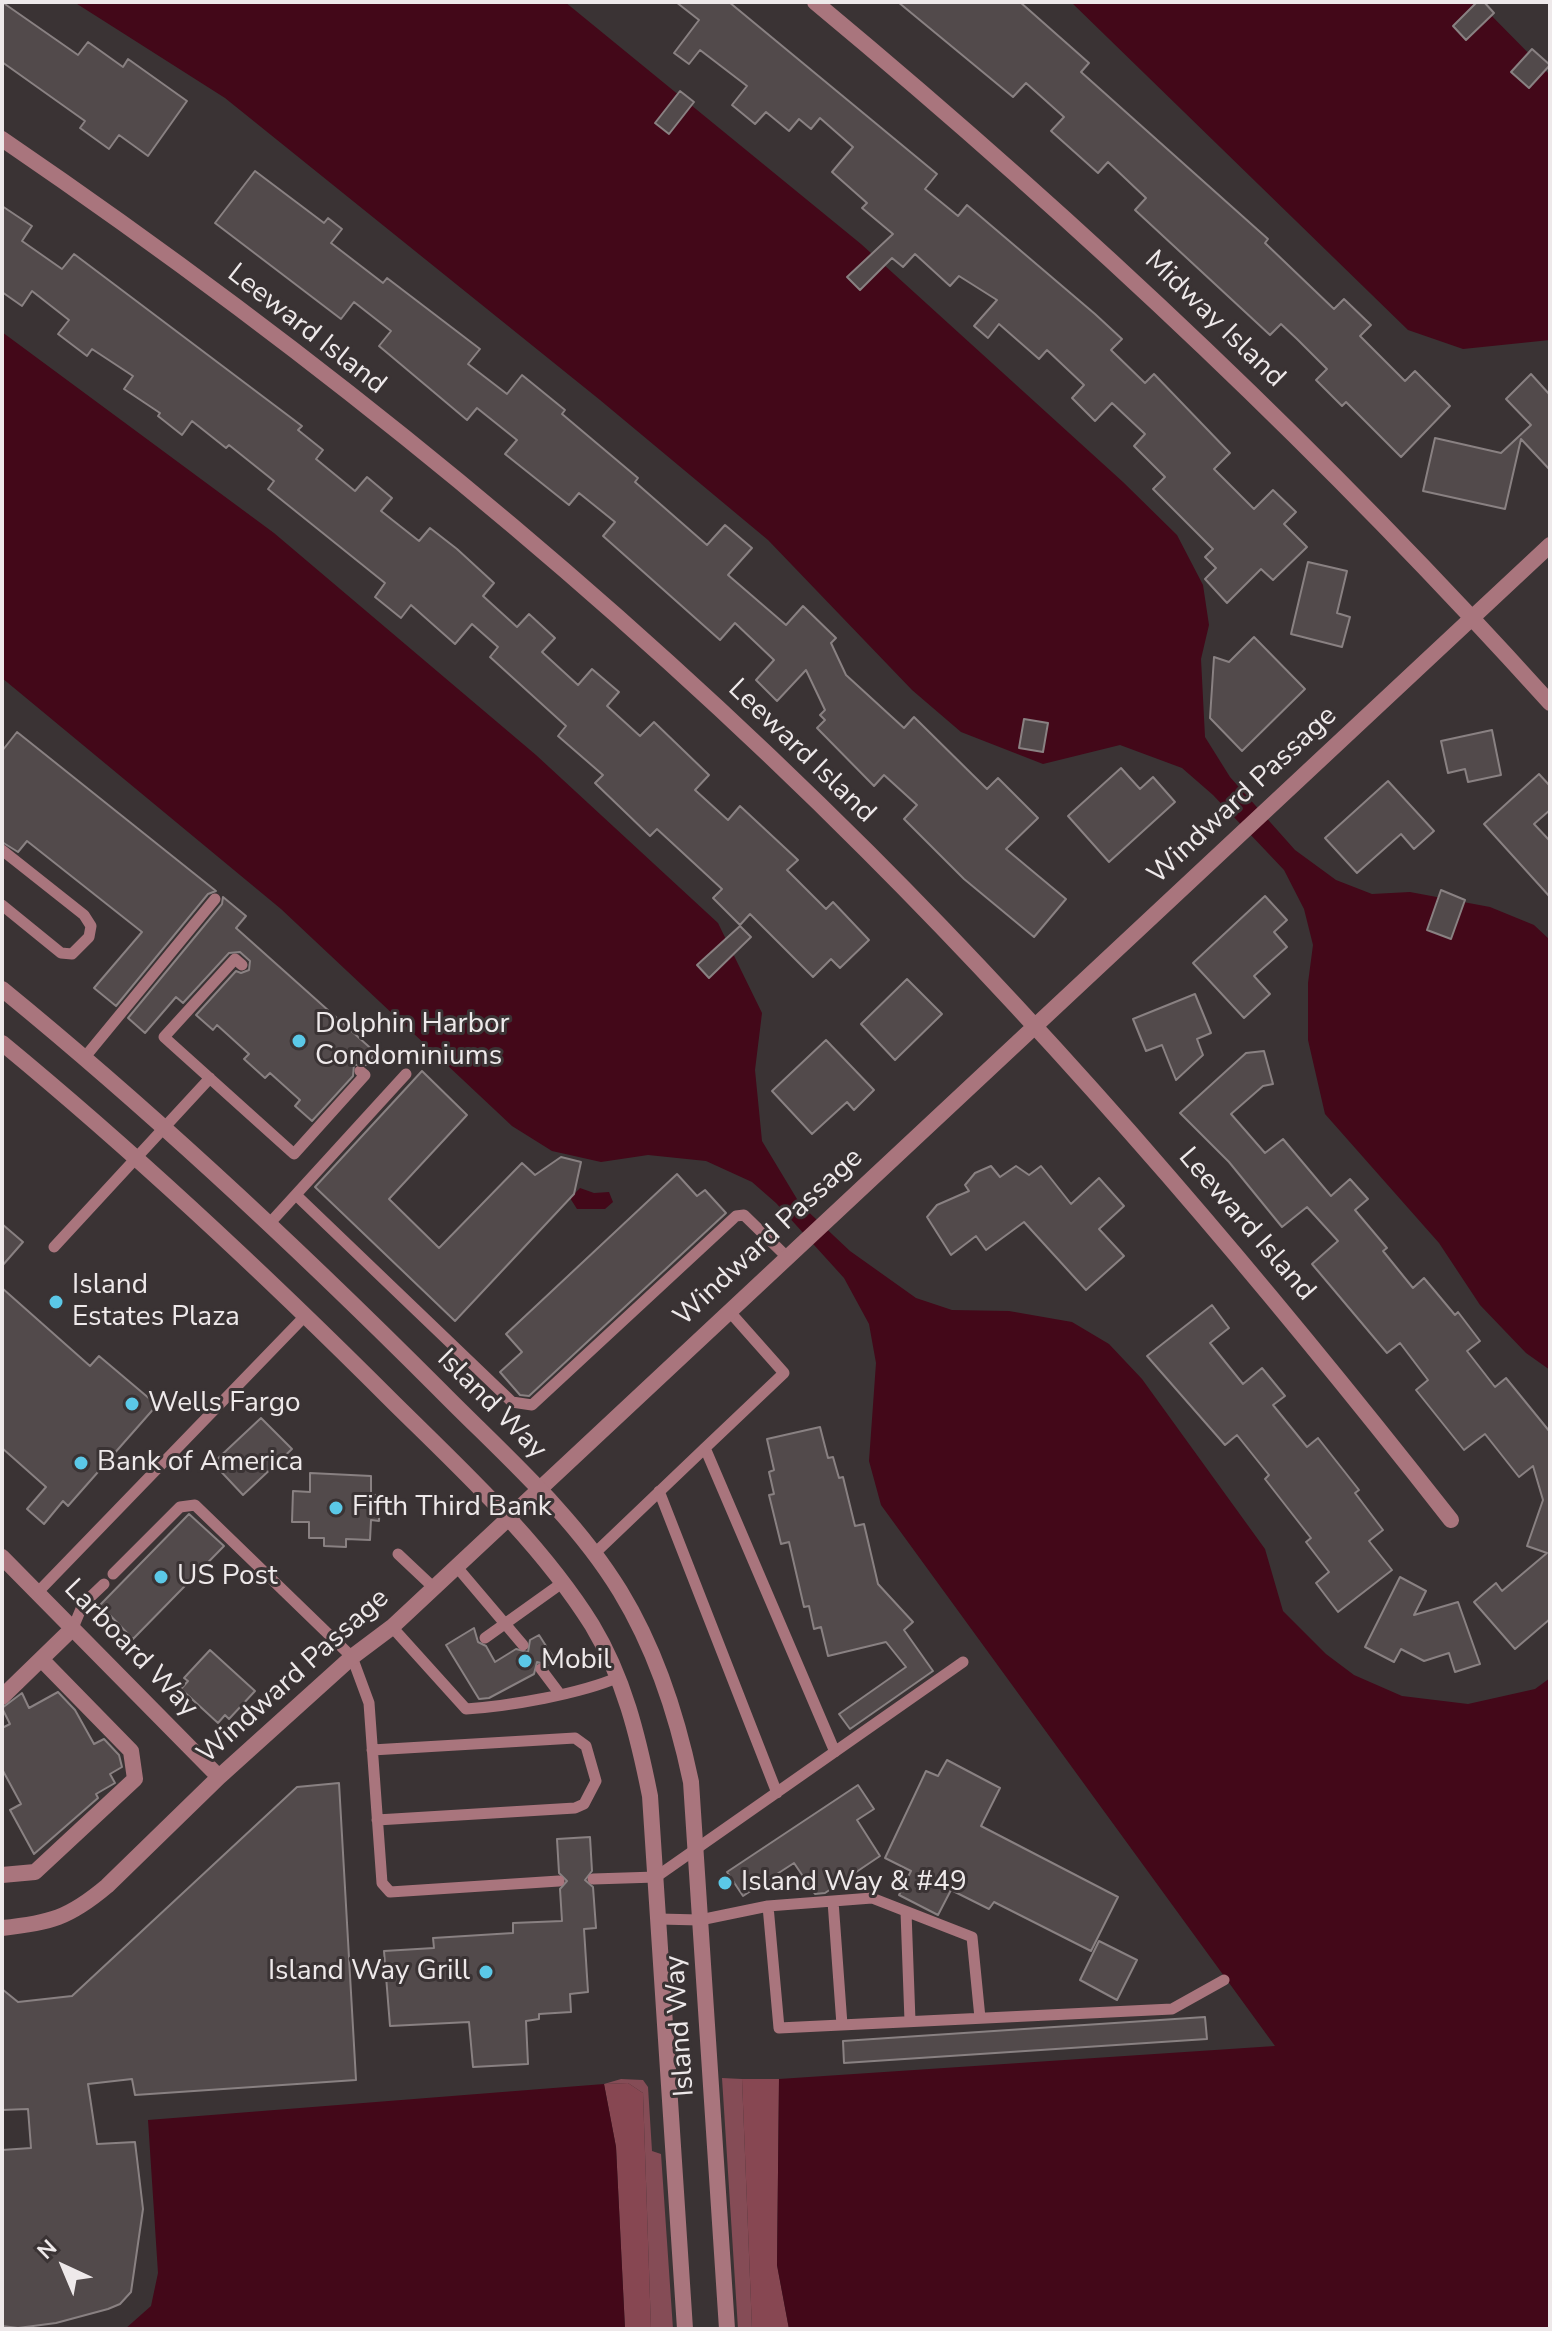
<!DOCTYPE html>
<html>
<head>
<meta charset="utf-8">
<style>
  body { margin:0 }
  #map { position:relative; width:1552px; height:2331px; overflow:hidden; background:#3a3334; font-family:"Nunito Sans",sans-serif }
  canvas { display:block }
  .frame { position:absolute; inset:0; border:4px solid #eee9ea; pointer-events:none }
  .north { position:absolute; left:24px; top:2227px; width:80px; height:80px; -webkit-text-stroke:6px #3a3334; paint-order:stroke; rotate:316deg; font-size:22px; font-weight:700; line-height:32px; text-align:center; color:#eee9ea }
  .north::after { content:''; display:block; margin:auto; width:28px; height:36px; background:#eee9ea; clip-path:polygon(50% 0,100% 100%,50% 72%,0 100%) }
</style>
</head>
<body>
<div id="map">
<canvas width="1552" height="2331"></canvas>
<div class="frame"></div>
<div class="north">N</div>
</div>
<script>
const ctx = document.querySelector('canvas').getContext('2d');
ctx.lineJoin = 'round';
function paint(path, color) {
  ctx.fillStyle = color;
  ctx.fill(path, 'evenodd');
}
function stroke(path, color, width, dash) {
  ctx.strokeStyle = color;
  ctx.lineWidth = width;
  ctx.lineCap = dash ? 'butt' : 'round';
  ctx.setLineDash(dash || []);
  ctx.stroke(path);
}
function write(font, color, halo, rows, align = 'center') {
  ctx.font = font + ' "Nunito Sans",sans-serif';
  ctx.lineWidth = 6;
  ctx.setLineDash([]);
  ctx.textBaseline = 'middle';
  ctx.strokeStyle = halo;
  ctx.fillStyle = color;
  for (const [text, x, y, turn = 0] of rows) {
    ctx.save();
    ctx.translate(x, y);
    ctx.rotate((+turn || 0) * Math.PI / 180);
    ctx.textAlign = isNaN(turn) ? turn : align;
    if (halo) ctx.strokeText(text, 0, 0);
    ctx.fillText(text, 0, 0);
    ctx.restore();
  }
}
const green = new Path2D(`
  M722 2078 742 2079 752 2329H738Z
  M621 2079 643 2080 648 2087 652 2151 661 2154 673 2329H651L643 2093 628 2083 604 2084Z`);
const forest = new Path2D(`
  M742 2079H779L777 2265 789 2329H752Z
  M628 2083 643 2093 651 2329H625L616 2147 604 2084Z`);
const water = new Path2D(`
  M74 2H565L861 244 1123 482 1177 535 1203 585 1209 625 1201 659 1205 737 1230 777 1295 850 1336 880 1372 894 1410 892 1490 907 1534 925 1550 940V1370L1526 1353 1480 1305 1439 1243 1325 1114 1308 1040V983L1313 945 1304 909 1284 870 1213 795 1182 768 1120 745 1043 764 961 732 912 690 768 540 600 400 225 98Z
  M1071 2H1478L1550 75V340L1463 349 1408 330Z
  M2 332 274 533 536 755 718 923 762 1013 755 1070 762 1141 800 1204 850 1251 916 1298 952 1310 1009 1311 1072 1322 1109 1344 1142 1379 1265 1549 1283 1611 1326 1654 1354 1675 1402 1696 1468 1704 1535 1689 1550 1678V2329H789L777 2265 779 2079 1275 2046 881 1505 869 1461 876 1363 869 1324 844 1278 776 1203 752 1182 706 1161 648 1155 601 1162 552 1151 512 1126 281 909 2 678Z
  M580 1188 594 1193 609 1192 613 1202 605 1209H577L570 1198Z
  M604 2084 616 2147 625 2329H125L151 2306 158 2273 148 2120Z`);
const building = new Path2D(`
  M2 2 78 55 88 42 123 67 128 59 187 101 148 156 119 135 109 149 80 128 85 121 2 62Z
  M676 2H729L937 174 925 189 958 216 967 205 1095 314 1122 339 1111 350 1145 383 1154 374 1230 453 1214 469 1254 509 1273 490 1296 512 1284 524 1307 547 1273 580 1261 569 1227 603 1205 579 1216 568 1205 557 1213 549 1153 489 1165 477 1134 446 1145 434 1112 403 1095 421 1072 398 1084 385 1047 350 1039 359 999 324 988 338 974 326 997 300 959 276 950 286 915 254 903 267 892 258 860 290 847 277 893 234 862 208 867 203 832 172 853 147 820 118 811 129 799 119 789 131 766 112 755 124 732 105 747 86 700 50 689 64 674 53 699 20Z
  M898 2H1020L1089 63 1081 72 1268 239 1265 243 1334 309 1344 299 1371 325 1360 336 1405 381 1415 371 1450 406 1401 457 1346 402 1342 406 1316 380 1327 369 1297 339 1281 324 1270 335 1135 210 1146 198 1108 162 1098 173 1051 131 1064 117 1026 83 1013 97Z
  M1477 2H1484L1494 13 1466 40 1453 26Z
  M1532 49 1550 65 1529 88 1511 72Z
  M680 91 694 102 669 134 655 123Z
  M255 171 324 223 328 218 342 229 331 243 383 283 387 278 480 349 468 364 507 394 522 375 565 410 562 414 638 478 635 482 707 545 725 525 752 548 728 575 786 625 803 606 836 638 831 643 846 675 904 728 914 717 987 789 998 778 1038 818 1006 849 1066 899 1034 937 964 879 904 819 917 805 884 775 874 786 817 728 825 720 820 715 825 710 806 670 777 701 756 680 774 660 735 623 720 640 603 536 615 522 579 493 569 505 505 454 517 440 477 408 467 420 379 346 391 331 354 302 341 319 215 223Z
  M2 206 32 226 22 241 62 269 74 254 302 426 298 430 323 450 316 459 355 491 367 477 392 498 381 511 419 541 430 528 457 549 494 583 483 596 517 627 529 614 555 638 542 652 578 685 592 669 619 692 607 706 640 736 654 722 709 775 695 790 728 820 740 806 798 860 787 870 826 909 833 902 869 940 840 968 831 959 813 977 750 914 740 925 713 898 722 889 657 829 650 836 595 783 603 775 558 736 566 726 490 657 498 647 472 624 455 644 411 605 401 618 375 597 385 583 268 489 274 481 229 445 226 448 192 421 182 435 158 416 160 413 124 389 133 376 92 349 87 356 58 334 69 320 32 291 22 306 2 292Z
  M1531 374 1550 395V470L1521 439 1505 509 1423 491 1435 438 1501 453 1531 425 1506 399Z
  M1308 562 1347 571 1337 613 1350 617 1342 647 1291 634Z
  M1254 637 1305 689 1242 751 1210 718 1214 657 1229 662Z
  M1024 719 1048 723 1043 752 1019 748Z
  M1492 730 1501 775 1468 782 1465 769 1448 773 1441 741Z
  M17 732 216 891 208 894 116 1006 94 988 142 932 27 841 18 852 2 842V751Z
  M1121 768 1140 789 1153 777 1175 802 1109 862 1068 816Z
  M1539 774 1550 786V810L1534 824 1550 841V897L1484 824Z
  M1388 781 1434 831 1414 849 1401 834 1357 873 1325 838Z
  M1441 890 1465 900 1451 939 1427 930Z
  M1265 896 1287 920 1274 932 1287 947 1254 976 1270 994 1244 1018 1193 963Z
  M223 897 246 916 236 928 376 1053 366 1065H354L353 1076 312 1121 295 1106 300 1100 270 1073 265 1078 244 1059 249 1054 217 1025 213 1030 196 1015 236 971 241 973 249 970 250 961 240 952 229 953 183 1003 176 997 145 1033 128 1018 222 904Z
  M740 926 751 937 709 978 697 965Z
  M907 979 942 1014 895 1060 861 1024Z
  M1195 994 1211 1033 1197 1039 1203 1055 1176 1080 1162 1045 1146 1051 1133 1019Z
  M826 1040 874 1090 854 1110 847 1102 812 1134 772 1091Z
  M1264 1051 1273 1084 1263 1086 1231 1114 1265 1153 1283 1139 1331 1196 1350 1179 1368 1199 1355 1210 1387 1248 1383 1251 1413 1288 1424 1278 1455 1315 1458 1312 1480 1341 1467 1351 1495 1387 1506 1378 1550 1432V1619L1515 1649 1474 1602 1496 1583 1502 1591 1547 1553 1527 1546 1543 1500 1533 1466 1519 1477 1485 1434 1464 1450 1416 1390 1428 1380 1400 1343 1387 1353 1312 1264 1338 1241 1307 1207 1282 1227 1229 1162 1180 1113 1246 1053Z
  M422 1071 467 1115 389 1199 439 1248 522 1163 535 1175 561 1157 581 1162 574 1194 455 1321 315 1187Z
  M991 1166 1000 1177 1016 1166 1029 1175 1041 1166 1071 1204 1099 1178 1124 1206 1099 1229 1124 1256 1086 1290 1024 1222 986 1250 976 1236 951 1255 927 1217 937 1205 969 1191 965 1185 975 1173Z
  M677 1174 697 1196 705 1190 726 1213 529 1396 520 1395 500 1372 522 1352 506 1334Z
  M2 1224 23 1242 2 1266Z
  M2 1288 90 1366 99 1356 157 1405 68 1506 63 1501 44 1524 27 1509 46 1487 2 1448Z
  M1212 1305 1229 1328 1210 1343 1243 1384 1262 1368 1285 1396 1273 1405 1307 1447 1318 1438 1359 1490 1355 1493 1383 1530 1369 1541 1392 1570 1338 1612 1316 1583 1329 1572 1306 1542 1311 1538 1265 1479 1269 1475 1237 1435 1225 1445 1147 1356Z
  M261 1418 292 1449 243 1495 213 1463Z
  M820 1427 828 1458 833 1457 839 1478 843 1477 855 1526 864 1524 878 1584 913 1622 904 1630 933 1671 850 1729 839 1714 906 1667 886 1642 828 1656 821 1627 814 1629 809 1606 804 1607 789 1542 781 1544 769 1495 774 1494 769 1472 774 1470 767 1439Z
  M310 1473 371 1476V1495H380L379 1521 371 1520 370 1540 346 1539V1547L324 1546V1538H309V1522H292L293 1491 310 1492Z
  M189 1514 224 1546 133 1639 100 1605Z
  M1400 1577 1426 1591 1414 1615 1458 1602 1480 1664 1455 1672 1449 1653 1424 1661 1401 1649 1394 1662 1365 1647Z
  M474 1628 478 1642 486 1646 495 1662 516 1649 528 1652 530 1640 539 1635 555 1660 548 1665 537 1662 534 1674 489 1698 479 1699 446 1645Z
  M210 1650 255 1691 229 1719 225 1715 218 1723 181 1689 188 1681 184 1678Z
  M58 1692 75 1710 94 1744 104 1739 119 1755 122 1767 110 1774 115 1783 96 1794 98 1798 34 1854 10 1810 21 1804 2 1769V1728L10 1724 2 1708 22 1693 29 1708Z
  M947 1760 1000 1788 981 1826 1118 1897 1091 1951 994 1902 989 1909 951 1890 938 1915 899 1895 911 1871 885 1858 926 1771 938 1776Z
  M339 1783 356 2080 135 2095 132 2079 88 2084 97 2144 135 2142 143 2209 131 2292 120 2304 108 2309 56 2323 18 2328 2 2326V2150L31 2148 28 2109 2 2110V1989L18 2002 72 1996 297 1787Z
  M858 1785 874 1809 857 1820 880 1856 825 1893 815 1894 794 1863 743 1896 727 1872Z
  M590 1837 592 1871 585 1880 593 1887 596 1928 584 1929 588 1992 570 1994 571 2012 539 2014V2019L526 2021 528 2064 473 2067 469 2022 390 2026 384 1951 434 1948 433 1938 513 1933V1923L562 1921 560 1889 567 1881 559 1873 557 1839Z
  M1099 1941 1137 1960 1117 2000 1080 1980Z
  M1205 2017 1207 2039 844 2063 843 2041Z`);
const service = new Path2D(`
  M2 850 84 915 91 926 89 937 72 954 61 953 2 905
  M242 965 235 959 164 1037 294 1154 365 1075 360 1071
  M85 1057 215 899
  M296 1195 512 1402 532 1405 736 1216 744 1215 787 1257
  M269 1224 406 1074
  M54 1247 210 1078
  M729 1311 784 1373 705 1448 835 1752
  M659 1491 777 1793
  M398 1554 433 1587
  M594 1554 705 1448
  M456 1566 523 1645
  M113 1574 180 1507 195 1505 352 1657 369 1703 382 1883 390 1892 559 1881
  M38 1592 306 1315
  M392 1627 466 1709C510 1706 580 1694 619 1677
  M73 1628 83 1604 104 1584
  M485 1638 562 1583
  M541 1669 559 1693
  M372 1750 575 1738 586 1746 596 1781 584 1804 575 1808 377 1820
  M593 1879 656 1877 963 1662
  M833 1901 842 2025
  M768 1906 779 2028 1172 2009 1224 1980
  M906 1912 910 2021
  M659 1919 700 1920 768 1906 872 1898 972 1937 980 2018`);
const minor = new Path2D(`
  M815 2C1076 219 1323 451 1550 703
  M2 139C310 349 603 587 867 851 1077 1061 1268 1287 1451 1520
  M2 1557 219 1777
  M2 1697 73 1628
  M2 1875 35 1872 135 1779 131 1751 42 1660
  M2 1928C50 1923 69 1918 107 1886L219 1777 352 1657 392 1627 1550 545`);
const tertiary = new Path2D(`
  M2 989C155 1114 299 1249 439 1389 501 1452 573 1514 620 1591 656 1650 677 1715 691 1782L727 2329
  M2 1043C139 1156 269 1278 395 1404 464 1472 540 1542 592 1625 624 1678 638 1736 650 1796L685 2329`);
const markers = [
  [299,1041,8,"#5bc8e7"],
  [56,1302,8,"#5bc8e7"],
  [132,1404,8,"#5bc8e7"],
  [81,1463,8,"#5bc8e7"],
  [336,1508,8,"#5bc8e7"],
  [161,1577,8,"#5bc8e7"],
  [525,1661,8,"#5bc8e7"],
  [725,1883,8,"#5bc8e7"],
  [486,1972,8,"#5bc8e7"]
];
const streetNames = [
  ["Midway Island",1214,320,44],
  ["Leeward Island",306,330,38],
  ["Leeward Island",801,752,44],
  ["Windward Passage",1243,796,-43],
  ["Leeward Island",1246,1225,49],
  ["Windward Passage",769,1238,-43],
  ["Island Way",491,1405,45],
  ["Larboard Way",130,1649,46],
  ["Windward Passage",294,1677,-42],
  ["Island Way",681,2026,-94]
];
const poiNames = [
  ["Dolphin Harbor",315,1025],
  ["Condominiums",315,1057],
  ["Island",72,1286],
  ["Estates Plaza",72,1318],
  ["Wells Fargo",148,1404],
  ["Bank of America",97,1463],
  ["Fifth Third Bank",352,1508],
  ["US Post",177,1577],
  ["Mobil",541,1661],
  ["Island Way & #49",741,1883],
  ["Island Way Grill",470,1972,"right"]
];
paint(green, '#854c56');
paint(forest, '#874752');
paint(water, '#430819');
paint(building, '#524a4b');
stroke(building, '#898182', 2);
stroke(service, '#a9757d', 11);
stroke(minor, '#a9757d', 16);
stroke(tertiary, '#a9757d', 16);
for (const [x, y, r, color] of markers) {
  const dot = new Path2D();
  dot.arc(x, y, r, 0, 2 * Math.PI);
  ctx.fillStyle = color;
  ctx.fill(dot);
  stroke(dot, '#3a3334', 3);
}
write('28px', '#eee9ea', '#3a3334', streetNames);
write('28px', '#eee9ea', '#3a3334', poiNames, 'left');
</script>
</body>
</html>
